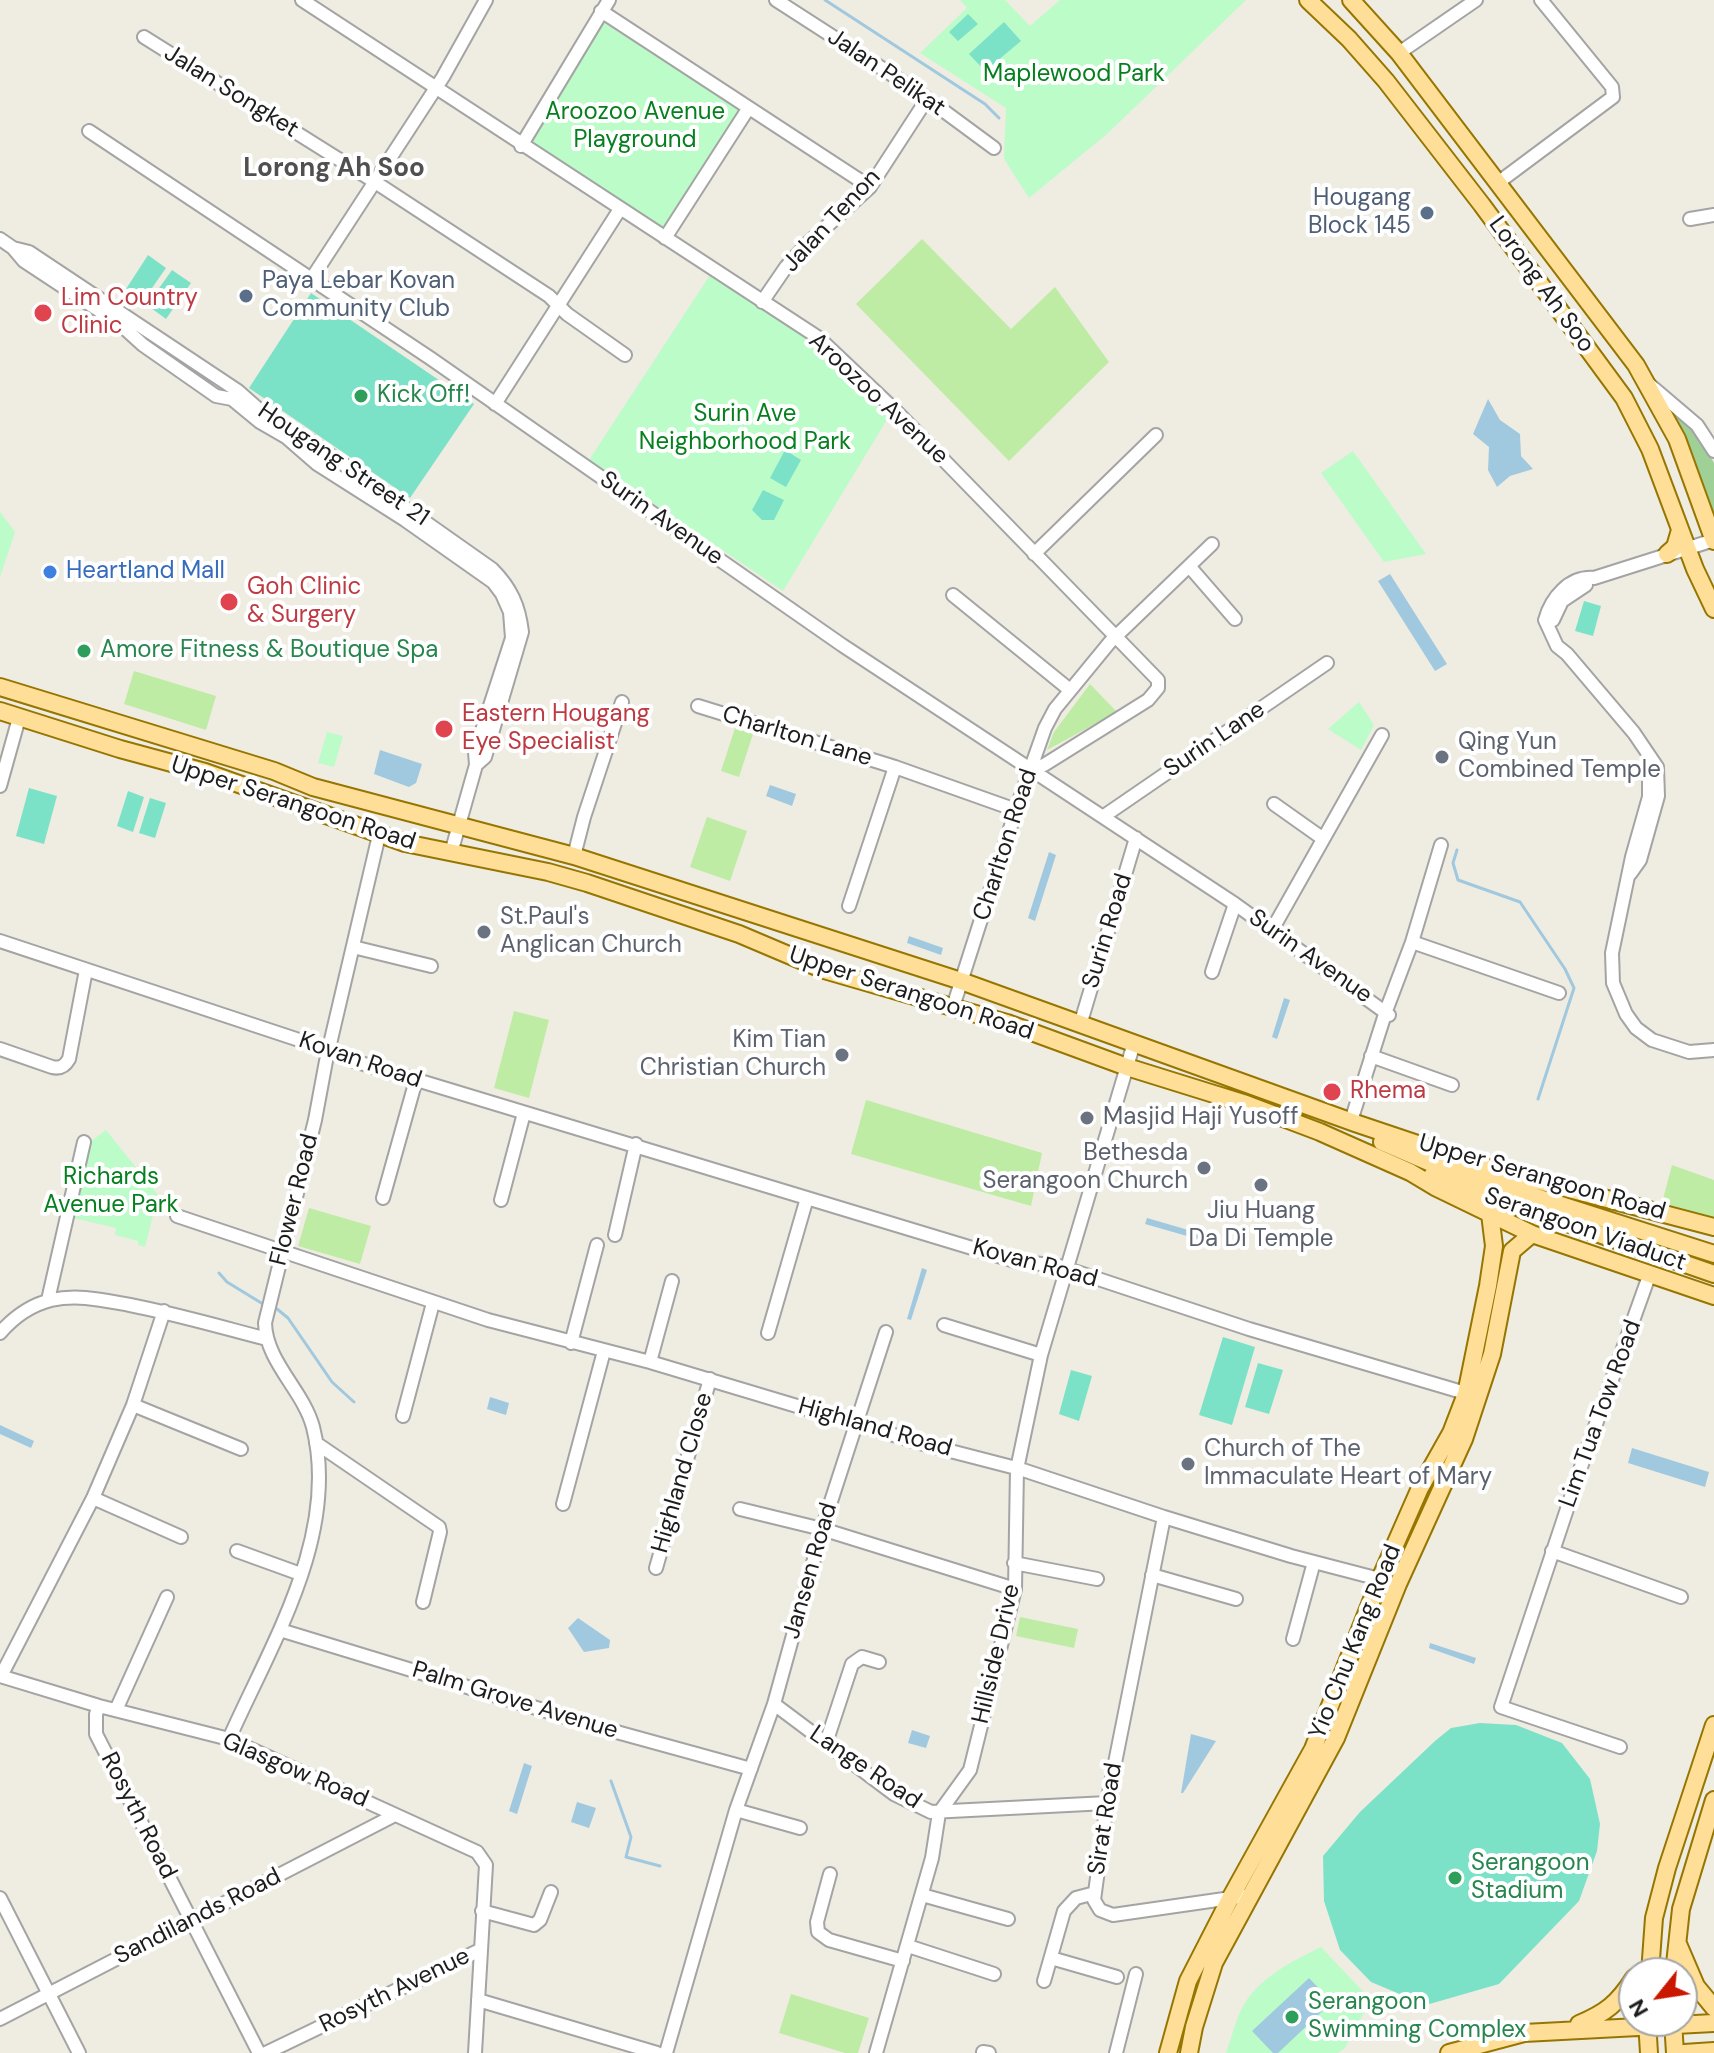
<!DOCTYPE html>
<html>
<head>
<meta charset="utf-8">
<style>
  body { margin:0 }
  #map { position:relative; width:1714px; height:2053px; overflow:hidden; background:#efece2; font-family:"DM Sans",sans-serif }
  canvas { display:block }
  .north { position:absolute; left:1618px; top:1957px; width:80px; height:80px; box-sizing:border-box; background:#fff; border:2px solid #a5a5a5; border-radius:50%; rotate:240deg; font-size:22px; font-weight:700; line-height:32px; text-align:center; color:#1d1d1d }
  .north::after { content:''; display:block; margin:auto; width:28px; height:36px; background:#ca1800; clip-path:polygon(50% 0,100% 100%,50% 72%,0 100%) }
</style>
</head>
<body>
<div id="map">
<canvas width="1714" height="2053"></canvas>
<div class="north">N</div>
</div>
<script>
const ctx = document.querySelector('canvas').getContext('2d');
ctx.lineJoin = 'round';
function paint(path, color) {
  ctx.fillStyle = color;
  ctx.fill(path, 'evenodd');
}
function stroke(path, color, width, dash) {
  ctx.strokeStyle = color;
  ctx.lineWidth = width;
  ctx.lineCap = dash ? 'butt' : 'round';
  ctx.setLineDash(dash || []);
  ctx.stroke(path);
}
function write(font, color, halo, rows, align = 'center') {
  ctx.font = font + ' "DM Sans",sans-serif';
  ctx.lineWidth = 8;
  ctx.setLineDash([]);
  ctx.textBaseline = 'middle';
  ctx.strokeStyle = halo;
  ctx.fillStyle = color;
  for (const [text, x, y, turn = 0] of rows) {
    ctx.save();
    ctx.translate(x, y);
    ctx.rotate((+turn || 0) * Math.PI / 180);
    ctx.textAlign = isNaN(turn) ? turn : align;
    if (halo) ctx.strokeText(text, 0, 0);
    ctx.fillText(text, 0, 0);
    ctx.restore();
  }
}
const grass = new Path2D(`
  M922 239 1011 329 1055 287 1109 362 1009 461 856 304Z
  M134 671 216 696 206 730 124 704Z
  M1090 684 1117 712 1047 750 1054 732Z
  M735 728 753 734 739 777 721 771Z
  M707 817 747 831 730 881 690 867Z
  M514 1011 549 1020 529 1098 494 1088Z
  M866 1100 1042 1153 1031 1206 851 1154Z
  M1672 1165 1714 1180V1218L1662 1203Z
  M309 1208 371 1226 360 1264 298 1246Z
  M1020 1617 1078 1629 1074 1648 1016 1636Z
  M791 1994 869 2018 858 2053H845L779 2033Z`);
const forest = new Path2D(`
  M1674 410 1702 441 1714 463V522L1669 413Z`);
const park = new Path2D(`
  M960 0H1005L1030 26 1060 0H1246L1107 134 1029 198 1004 159 1006 108 920 53 967 8Z
  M603 22 741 110 663 231 527 141Z
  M710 275 817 341 888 418 783 591 589 460Z
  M1353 451 1426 554 1384 562 1321 473Z
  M0 512 15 532 0 577Z
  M1359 702 1374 725 1361 750 1328 729Z
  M327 732 343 736 334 767 318 763Z
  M106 1130 158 1195 145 1247 138 1245V1241L115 1235 116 1228 69 1217 87 1144Z
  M1321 1947 1371 2000 1345 2048 1338 2053H1226C1231 2039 1235 2023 1241 2010 1257 1978 1291 1962 1321 1947Z`);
const pitch = new Path2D(`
  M968 14 978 24 958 41 949 32Z
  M1004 22 1021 41 985 71 969 54Z
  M148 255 166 268 143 301 126 289Z
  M172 270 191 283 166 319 147 305Z
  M311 293 474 404 410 498 249 388Z
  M785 450 801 460 786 487 770 478Z
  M763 490 784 500 774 520H762L752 510Z
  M1584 601 1601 606 1593 636 1575 631Z
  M29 788 57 796 44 844 16 836Z
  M128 791 144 797 133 832 117 826Z
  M150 798 166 803 155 838 139 833Z
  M1223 1337 1255 1347 1232 1425 1199 1415Z
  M1258 1363 1283 1370 1269 1414 1245 1407Z
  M1071 1370 1092 1376 1079 1421 1059 1414Z
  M1480 1723 1516 1725 1562 1743 1590 1779 1600 1824 1597 1851 1579 1901 1499 1984 1426 2005 1371 1982 1340 1950 1324 1901 1323 1856 1360 1812 1435 1741 1451 1728Z`);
const water = new Path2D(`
  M1488 399 1500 420 1520 434 1521 456 1533 469 1510 476 1497 487 1488 470 1489 447 1473 434Z
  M1390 574 1447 664 1435 671 1378 581Z
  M380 750 422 764 416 783 409 787 374 774Z
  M770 785 796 794 792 806 766 796Z
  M1049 852 1056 855 1035 921 1028 918Z
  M909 936 943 948 941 955 907 943Z
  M1284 998 1290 1000 1277 1039 1272 1037Z
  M1147 1218 1202 1234 1201 1240 1145 1224Z
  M922 1268 927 1270 911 1320 907 1319Z
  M490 1397 509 1403 506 1415 487 1409Z
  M0 1425 34 1441 31 1448 0 1434Z
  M1632 1448 1709 1472 1705 1487 1628 1463Z
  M578 1618 610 1640 609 1648 584 1652 568 1628Z
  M1430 1643 1476 1658 1474 1664 1429 1648Z
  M912 1730 930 1736 926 1748 908 1743Z
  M1191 1734 1216 1741 1183 1793H1181Z
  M524 1763 532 1766 517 1814 509 1811Z
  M577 1802 596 1808 589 1828 571 1822Z
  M1309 1978 1332 2002 1278 2053H1273L1252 2031Z`);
const stream = new Path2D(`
  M825 0 985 104 999 118
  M1457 850 1453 863 1458 880 1520 902 1565 969 1574 988 1538 1099
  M219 1273 227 1282 263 1304
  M277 1309 288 1318 332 1382 354 1402
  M611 1781 631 1837 626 1857 660 1866`);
const minor = new Path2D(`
  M302 0 819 338 896 411 1158 680V688L1148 700 1044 765 1031 768
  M776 0 914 89 994 148
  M601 11 870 187
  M144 37 375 182 549 296 567 314 625 355
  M1399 53 1476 0
  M89 131 430 358 842 645 1235 904 1389 1015
  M521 146 609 0
  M1499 182 1613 97 1612 87 1541 0
  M1690 219 1714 215
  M665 238 748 109
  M0 239 13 248 24 261 121 325 143 345 216 396 232 399 260 422 286 437 317 464 405 520 493 582 502 594 510 612 512 638 475 752 476 765 451 853
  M13 248 29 252 238 391 264 414 309 440 492 569C511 588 519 606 522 632L485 757 476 765
  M312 278 443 77 486 0
  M762 302 786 267 807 244 870 187 927 99
  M1650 385 1697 425 1714 451
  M495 404 620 209
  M1034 554 1156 435
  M1189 566 1235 619
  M953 595 1070 690
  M1553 620 1562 601 1586 585
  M698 706 895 767 1016 810
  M1649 761V797L1632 857 1612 953 1613 983 1626 1014 1636 1028 1652 1040 1689 1052 1714 1050
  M0 786 19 718
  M1274 804 1322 838
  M1104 816 1327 663
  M574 856 584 817 622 702
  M1630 874 1640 860 1658 796 1657 767 1634 733 1567 654 1557 646 1545 620C1551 598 1569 576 1594 578L1714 540
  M849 906 895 767
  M1272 930 1382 735
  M0 941 296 1039 354 1061 1015 1261 1059 1266 1249 1329 1472 1395
  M1412 942 1559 993
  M353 947 431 966
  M1212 972 1235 904
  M953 1007 1016 810 1045 728 1055 709 1110 642 1212 544
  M1080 1025 1136 838
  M0 1049 52 1067C60 1069 65 1066 69 1059L86 970
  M1371 1056 1452 1085
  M1351 1121 1386 1011 1412 942 1441 845
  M383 1198 416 1080
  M501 1200 524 1113
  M177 1216 488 1320 650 1362 927 1445 1020 1469 1164 1517 1291 1556 1387 1581
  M615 1235 636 1144
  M48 1300 84 1142
  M944 1325 1041 1355
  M0 1333C13 1318 31 1305 51 1300 78 1294 102 1300 130 1305 176 1314 221 1327 267 1339
  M768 1333 807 1198
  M571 1343 597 1245
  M650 1362 672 1281
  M133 1405 241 1449
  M403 1416 433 1303
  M316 1443 439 1527 440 1532 423 1602
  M93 1498 181 1537
  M563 1504 604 1351
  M740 1509 822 1529 1015 1589
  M1164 1517 1107 1803 1094 1900 1100 1910 1113 1915 1252 1895
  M237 1551 295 1572
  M1552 1551 1681 1597
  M1014 1563 1097 1579
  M656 1568 710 1379
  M1152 1575 1236 1599
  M280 1630 602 1728 751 1769
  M1293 1639 1314 1562
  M0 1676 99 1706 229 1739 477 1852 486 1865 475 2053
  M1 1676 93 1498 133 1405 164 1311
  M774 1704 894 1794 931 1812 1107 1803
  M99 1706 96 1714V1734L259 2053
  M116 1710 167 1597
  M229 1739C271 1644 340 1535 313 1427 303 1390 266 1362 265 1323L315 1120 326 1061 379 835
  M826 1743 852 1664 862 1657 879 1662
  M1620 1747 1501 1707 1586 1452 1649 1276
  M736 1810 800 1828
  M830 1874 817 1922 818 1932 829 1940 903 1961
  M922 1895 1008 1919
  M0 1898 79 2053
  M482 1911 534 1925 540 1920 551 1892
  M908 1946 994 1974
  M1051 1958 1117 1977
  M1044 1981 1064 1911 1076 1898 1095 1893
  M478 2000 657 2053
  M0 2019 395 1815
  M983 2052 989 2053
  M266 2053 480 1950
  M666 2053 736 1810 774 1704 824 1523 886 1332
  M876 2053 932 1858 939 1813 970 1770 1015 1589 1017 1469 1041 1355 1134 1043
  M1116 2053 1136 1974`);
const major = new Path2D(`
  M1308 0 1349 39 1386 81 1482 205 1624 398 1650 449 1695 569 1714 609
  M1351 0 1399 53 1636 365 1677 439 1714 541
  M1667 554 1675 547 1680 530
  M0 687 274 771 313 787 574 856 961 981 1355 1123 1489 1168 1714 1227
  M0 711 120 749 205 772 405 843 548 872 587 883 739 934 824 970 1007 1023 1127 1067 1246 1104 1320 1132 1410 1172 1435 1187 1532 1234 1714 1296
  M1382 1142 1433 1164 1714 1254
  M1432 1176 1714 1274
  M1678 1944 1696 1986 1714 2008
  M1650 1973 1654 1918 1667 1868 1714 1725
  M1674 1973 1681 1909 1714 1800
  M1647 2021 1649 2053
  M1673 2021 1675 2053
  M1579 2024C1606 2013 1618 2003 1634 1978
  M1168 2053 1188 1981 1231 1897 1313 1749 1380 1579 1420 1488 1451 1433 1466 1394 1488 1286 1494 1246 1490 1214
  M1189 2053 1194 2027 1214 1963 1336 1738 1398 1584 1464 1439 1492 1354 1512 1251 1532 1234
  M1449 2053 1524 2033 1714 2023
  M1684 2053 1714 2051`);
const markers = [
  [1427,213,8,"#5c6f8a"],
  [246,296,8,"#5c6f8a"],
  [43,313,10,"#e0444e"],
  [361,396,8,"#2e9e5b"],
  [50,572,8,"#3f7fe0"],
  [229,602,10,"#e0444e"],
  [84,651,8,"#2e9e5b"],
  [444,729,10,"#e0444e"],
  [1442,757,8,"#6b7280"],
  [484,932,8,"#6b7280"],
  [842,1055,8,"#6b7280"],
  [1332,1092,10,"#e0444e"],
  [1087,1118,8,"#6b7280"],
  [1204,1168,8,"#6b7280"],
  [1261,1185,8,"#6b7280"],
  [1188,1464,8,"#6b7280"],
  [1455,1878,8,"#2e9e5b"],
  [1292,2017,8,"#2e9e5b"]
];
const streetNames = [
  ["Jalan Pelikat",886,73,34],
  ["Jalan Songket",231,92,32],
  ["Jalan Tenon",832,221,-47],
  ["Lorong Ah Soo",1541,285,54],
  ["Aroozoo Avenue",878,399,43],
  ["Hougang Street 21",343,465,34],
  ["Surin Avenue",661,519,35],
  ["Charlton Lane",797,737,17],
  ["Surin Lane",1215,740,-34],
  ["Upper Serangoon Road",293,804,18],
  ["Charlton Road",1006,845,-72],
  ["Surin Road",1108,931,-73],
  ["Surin Avenue",1310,957,35],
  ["Upper Serangoon Road",911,994,18],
  ["Kovan Road",360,1061,19],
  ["Upper Serangoon Road",1542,1178,16],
  ["Flower Road",295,1200,-76],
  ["Serangoon Viaduct",1585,1230,19],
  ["Kovan Road",1035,1264,15],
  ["Lim Tua Tow Road",1601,1414,-70],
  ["Highland Road",875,1428,16],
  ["Highland Close",683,1473,-74],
  ["Jansen Road",811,1571,-74],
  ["Yio Chu Kang Road",1356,1642,-68],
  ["Hillside Drive",997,1654,-77],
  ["Palm Grove Avenue",515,1701,17],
  ["Lange Road",865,1768,34],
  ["Glasgow Road",295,1771,23],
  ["Rosyth Road",138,1816,63],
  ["Sirat Road",1106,1819,-81],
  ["Sandilands Road",198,1917,-27],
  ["Rosyth Avenue",395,1991,-26]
];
const parkNames = [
  ["Maplewood Park",1074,75],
  ["Aroozoo Avenue",635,113],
  ["Playground",635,141],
  ["Surin Ave",745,415],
  ["Neighborhood Park",745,443],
  ["Richards",111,1178],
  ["Avenue Park",111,1206]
];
const serviceNames = [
  ["Hougang",1411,199],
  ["Block 145",1411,227],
  ["Paya Lebar Kovan",262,282,"left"],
  ["Community Club",262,310,"left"]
];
const healthNames = [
  ["Lim Country",61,299],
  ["Clinic",61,327],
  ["Goh Clinic",247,588],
  ["& Surgery",247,616],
  ["Eastern Hougang",462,715],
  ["Eye Specialist",462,743],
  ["Rhema",1350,1092]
];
const leisureNames = [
  ["Kick Off!",377,396],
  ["Amore Fitness & Boutique Spa",100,651],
  ["Serangoon",1471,1864],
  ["Stadium",1471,1892],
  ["Serangoon",1308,2003],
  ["Swimming Complex",1308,2031]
];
const shopNames = [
  ["Heartland Mall",66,572]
];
const worshipNames = [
  ["Qing Yun",1458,743],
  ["Combined Temple",1458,771],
  ["St.Paul's",500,918],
  ["Anglican Church",500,946],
  ["Kim Tian",826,1041,"right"],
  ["Christian Church",826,1069,"right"],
  ["Masjid Haji Yusoff",1103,1118],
  ["Bethesda",1188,1154,"right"],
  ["Serangoon Church",1188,1182,"right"],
  ["Jiu Huang",1261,1212,"center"],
  ["Da Di Temple",1261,1240,"center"],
  ["Church of The",1204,1450],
  ["Immaculate Heart of Mary",1204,1478]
];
const neighbourhoodNames = [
  ["Lorong Ah Soo",334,169]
];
paint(grass, '#bfeca5');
paint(forest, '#9fd095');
paint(park, '#bcfcc9');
paint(pitch, '#7ce2c7');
paint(water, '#a0c9df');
stroke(stream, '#a0c9df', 3);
stroke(minor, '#a4a4a4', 16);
stroke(major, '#967600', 20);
stroke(minor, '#fff', 12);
stroke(major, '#ffdf97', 16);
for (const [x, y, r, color] of markers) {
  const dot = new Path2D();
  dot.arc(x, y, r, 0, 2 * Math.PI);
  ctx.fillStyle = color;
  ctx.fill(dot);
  stroke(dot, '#fff', 3);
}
write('24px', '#1d1d1d', '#fff', streetNames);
write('24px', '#067f1f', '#fff', parkNames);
write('24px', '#4e5e75', '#fff', serviceNames, 'right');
write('24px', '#be3a42', '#fff', healthNames, 'left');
write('24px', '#27864d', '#fff', leisureNames, 'left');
write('24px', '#366cbe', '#fff', shopNames, 'left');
write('24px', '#5b616d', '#fff', worshipNames, 'left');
write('bold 26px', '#505050', '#fff', neighbourhoodNames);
</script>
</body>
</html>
